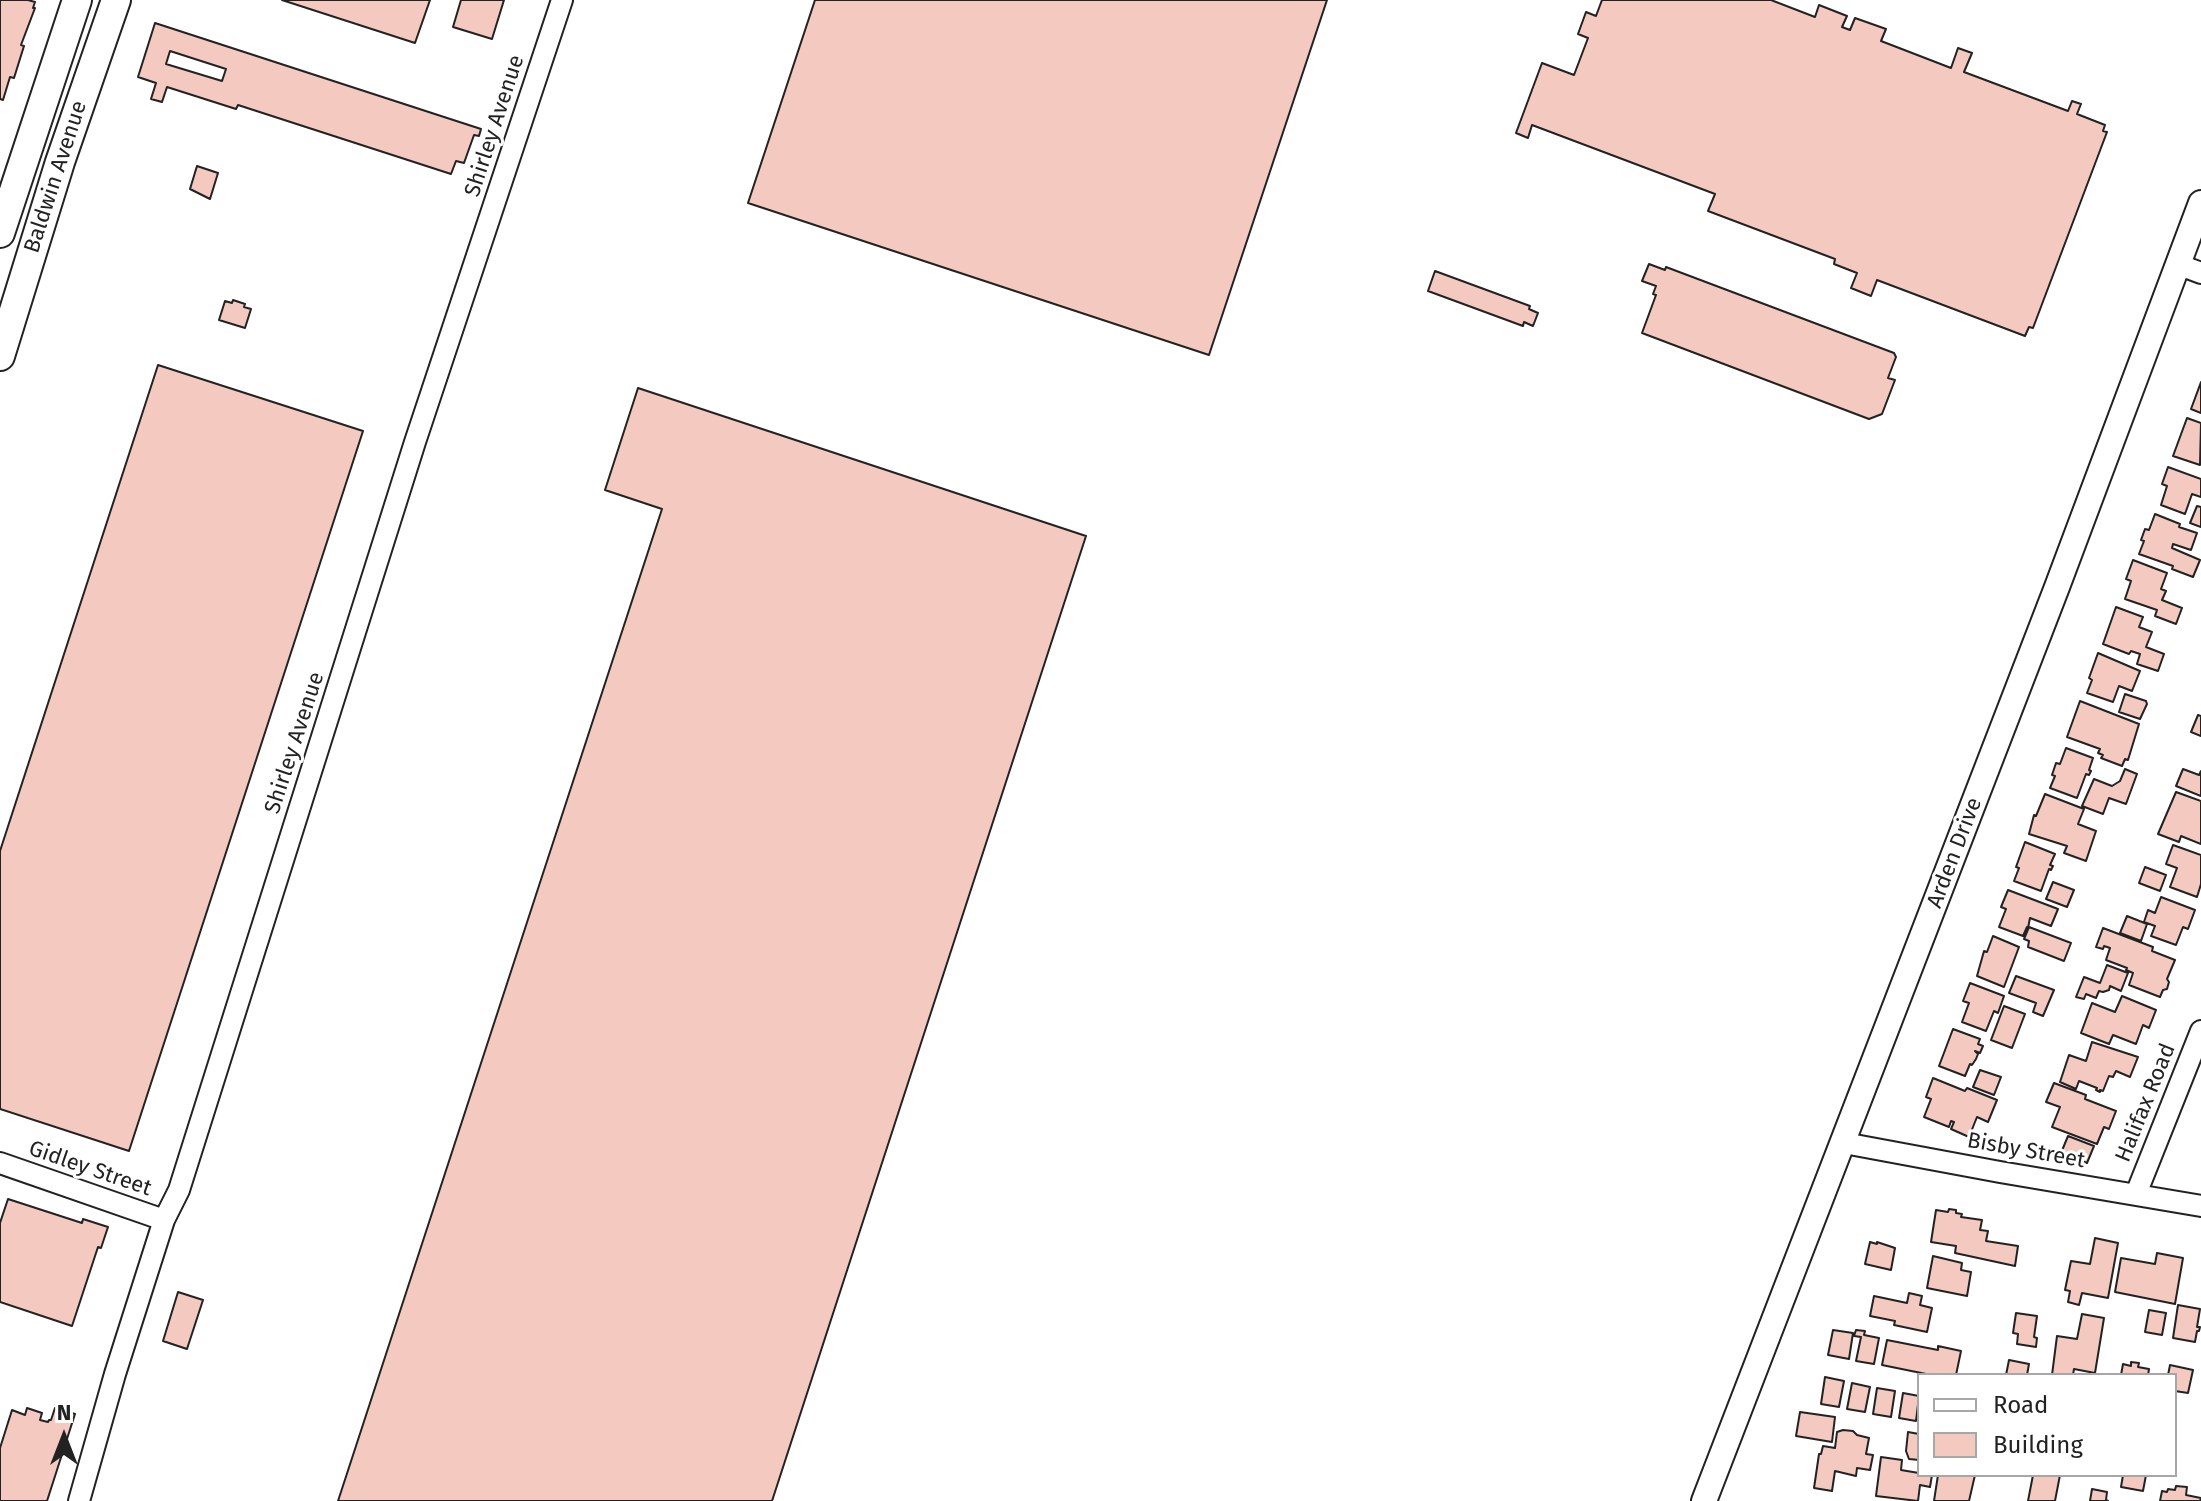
<!DOCTYPE html>
<html>
<head>
<meta charset="utf-8">
<style>
  body { margin:0 }
  #map { position:relative; width:2201px; height:1501px; overflow:hidden; background:#fff; font-family:"Fira Sans",sans-serif }
  canvas { display:block }
  .legend { position:absolute; left:1917px; top:1373px; width:260px; height:104px; box-sizing:border-box; background:#fff; border:2px solid #a7a7a7; margin:0; padding:10px 14px; list-style:none; font-size:24px; color:#222 }
  .legend li { display:flex; align-items:center; gap:16px; height:40px }
  .legend b { width:40px; border:2px solid #a7a7a7 }
  .north { position:absolute; left:24px; top:1397px; width:80px; height:80px; -webkit-text-stroke:6px #fff; paint-order:stroke; rotate:0deg; font-size:22px; font-weight:700; line-height:32px; text-align:center; color:#222 }
  .north::after { content:''; display:block; margin:auto; width:28px; height:36px; background:#222; clip-path:polygon(50% 0,100% 100%,50% 72%,0 100%) }
</style>
</head>
<body>
<div id="map">
<canvas width="2201" height="1501"></canvas>
<ul class="legend">
<li><b style="height:10px;background:#fff"></b>Road</li>
<li><b style="height:22px;background:#f3c9c0"></b>Building</li>
</ul>
<div class="north">N</div>
</div>
<script>
const ctx = document.querySelector('canvas').getContext('2d');
ctx.lineJoin = 'round';
function paint(path, color) {
  ctx.fillStyle = color;
  ctx.fill(path, 'evenodd');
}
function stroke(path, color, width, dash) {
  ctx.strokeStyle = color;
  ctx.lineWidth = width;
  ctx.lineCap = dash ? 'butt' : 'round';
  ctx.setLineDash(dash || []);
  ctx.stroke(path);
}
function write(font, color, halo, rows, align = 'center') {
  ctx.font = font + ' "Fira Sans",sans-serif';
  ctx.lineWidth = 6;
  ctx.setLineDash([]);
  ctx.textBaseline = 'middle';
  ctx.strokeStyle = halo;
  ctx.fillStyle = color;
  for (const [text, x, y, turn = 0] of rows) {
    ctx.save();
    ctx.translate(x, y);
    ctx.rotate((+turn || 0) * Math.PI / 180);
    ctx.textAlign = isNaN(turn) ? turn : align;
    if (halo) ctx.strokeText(text, 0, 0);
    ctx.fillText(text, 0, 0);
    ctx.restore();
  }
}
const building = new Path2D(`
  M0 0H28L35 2 33 8H35L21 45 24 46 14 78 10 77 3 100 0 99Z
  M282 0H430L415 43Z
  M461 0H504L492 39 453 27Z
  M815 0H1327L1209 355 748 203Z
  M1602 0H1771L1815 17 1819 5 1847 16 1842 27 1850 30 1855 18 1886 29 1881 41 1951 68 1958 48 1972 53 1964 72 2068 111 2072 101 2081 104 2077 114 2105 125 2103 131 2107 132 2033 328 2029 327 2025 336 1877 280 1871 296 1851 288 1857 273 1834 264 1835 259 1708 211 1715 194 1532 125 1528 138 1516 133 1542 63 1574 75 1588 38 1578 34 1586 12 1596 16Z
  M155 23 481 129 479 136 474 135 464 163 456 161 451 174 238 105 236 109 167 87 162 102 151 99 156 83 138 77ZM170 51 226 69 222 81 166 64Z
  M197 166 218 173 210 199 190 189Z
  M1649 264 1665 270 1666 267 1894 353 1896 357 1888 378 1895 380 1882 414 1869 419 1642 333 1656 295 1653 294 1656 286 1642 281Z
  M1435 271 1530 306 1529 309 1538 313 1533 326 1524 322 1523 326 1428 291Z
  M233 300 245 304 244 307 251 309 245 328 219 320 225 301 232 303Z
  M158 365 363 431 129 1151 0 1109V851Z
  M2201 382V413L2191 409Z
  M638 388 1086 536 772 1501H338L662 509 605 490Z
  M2187 418 2201 423 2200 465 2173 456Z
  M2168 467 2201 479V497L2192 494 2185 514 2161 505 2167 486 2162 484Z
  M2197 506 2201 507V527L2190 523Z
  M2155 514 2180 524 2179 527 2197 533 2191 550 2173 544 2172 548 2200 560 2193 577 2172 569 2173 566 2139 554 2144 541 2141 540 2145 529 2149 530Z
  M2133 560 2167 573 2161 589 2166 591 2162 600 2182 608 2176 624 2155 616 2157 610 2125 599 2131 581 2126 579Z
  M2116 607 2143 617 2139 627 2152 632 2146 647 2164 654 2158 671 2137 664 2140 654 2131 651 2129 654 2103 644Z
  M2098 653 2140 671 2132 691 2119 686 2113 702 2087 693 2092 680 2089 678Z
  M2125 694 2146 701 2147 704 2140 719 2119 712Z
  M2080 701 2139 724 2128 760 2125 759 2122 766 2101 758 2103 755 2098 753 2100 749 2067 737Z
  M2198 715 2201 716V736L2191 732Z
  M2066 748 2093 758 2089 770 2091 771 2089 775 2086 774 2077 798 2050 788 2055 776 2052 775 2056 763 2060 764Z
  M2125 769 2137 774 2126 804 2109 798 2103 814 2082 806 2094 779 2112 786 2120 781Z
  M2183 769 2199 775 2201 771V796L2176 786Z
  M2176 792 2201 801V844L2181 836 2179 842 2158 834Z
  M2045 794 2084 809 2078 824 2096 831 2086 861 2064 853 2067 846 2029 834 2034 815 2036 816Z
  M2025 842 2055 854 2050 865 2053 866 2051 870 2049 869 2041 891 2014 881 2019 868 2016 867Z
  M2173 845 2201 855V884L2197 897 2170 887 2177 868 2166 864Z
  M2145 867 2166 875 2160 891 2139 883Z
  M2053 882 2074 890 2067 907 2046 899Z
  M2008 890 2058 909 2051 926 2030 918 2028 928 2027 927 2023 936 1999 927 2006 909 2001 907Z
  M2161 897 2195 910 2188 929 2183 927 2176 945 2151 936 2155 926 2144 922 2148 910 2155 913Z
  M2127 916 2147 924 2141 941 2120 933Z
  M2029 927 2071 943 2064 961 2028 947 2029 941 2024 939Z
  M2103 928 2153 947 2152 951 2175 960 2167 979 2169 982 2167 989 2163 990 2160 997 2129 985 2133 973 2126 970 2127 968 2106 960 2110 948 2104 946 2103 949 2096 947Z
  M1993 936 2019 947 2004 987 1977 976 1984 951 1987 952Z
  M2107 965 2128 973 2121 991 2110 986 2109 990 2103 992 2099 991 2096 998 2086 994 2084 999 2076 997 2084 977 2100 983Z
  M2016 976 2054 990 2043 1016 2033 1012 2036 1003 2009 993Z
  M1970 983 2004 996 1998 1013 1994 1011 1986 1031 1962 1022 1969 1003 1963 1001Z
  M2122 996 2156 1010 2149 1028 2143 1025 2136 1044 2113 1035 2109 1044 2081 1033 2092 1003 2115 1012Z
  M2004 1006 2025 1014 2012 1048 1991 1040Z
  M1953 1029 1980 1039 1978 1044 1983 1046 1980 1053 1975 1051 1978 1054 1976 1059 1972 1065 1970 1064 1965 1076 1939 1066Z
  M2092 1042 2138 1057 2130 1077 2116 1071 2113 1077 2109 1076 2103 1091 2100 1090V1092L2096 1090 2097 1088 2079 1081 2076 1089 2060 1082 2069 1055 2086 1061Z
  M1980 1070 2001 1077 1994 1095 1973 1087Z
  M1933 1078 1965 1091 1967 1088 1997 1100 1988 1122 1977 1117 1969 1137 1951 1129 1954 1122 1951 1121 1949 1127 1924 1117 1931 1099 1926 1097Z
  M2054 1083 2086 1095 2085 1099 2116 1111 2109 1129 2104 1127 2097 1144 2052 1127 2060 1107 2046 1102Z
  M2068 1136 2094 1146 2087 1163 2061 1153Z
  M8 1199 82 1223 83 1219 108 1227 101 1248 98 1247 72 1326 0 1302V1223Z
  M1949 1209 1956 1210V1213L1962 1214 1961 1217 1982 1220 1980 1230 1988 1231 1986 1241 2018 1246 2015 1266 1955 1253 1956 1246 1931 1242 1936 1210 1948 1212Z
  M2095 1238 2118 1243 2108 1298 2082 1293 2079 1305 2068 1302 2070 1291 2065 1290 2071 1261 2090 1264Z
  M1870 1242 1877 1244V1242L1895 1248 1891 1270 1865 1264Z
  M2157 1253 2183 1258 2175 1304 2115 1292 2121 1258 2155 1264Z
  M1933 1256 1962 1263 1961 1270 1971 1272 1967 1296 1927 1288Z
  M178 1292 203 1300 187 1349 163 1341Z
  M1909 1293 1922 1296 1920 1305 1932 1308 1927 1332 1894 1325 1895 1321 1870 1316 1874 1296 1907 1303Z
  M2178 1305 2200 1309 2197 1327H2200L2199 1331H2197L2195 1342 2173 1338Z
  M2149 1310 2166 1313 2162 1335 2145 1332Z
  M2016 1313 2037 1316 2034 1337 2037 1338 2036 1347 2017 1344 2018 1334 2013 1333Z
  M2082 1314 2104 1318 2095 1373 2074 1369 2073 1375H2052L2057 1336 2077 1339Z
  M1833 1330 1853 1333 1849 1359 1828 1355Z
  M1856 1330 1865 1331 1864 1335 1879 1338 1874 1364 1856 1361 1861 1337 1854 1336Z
  M1887 1340 1938 1350V1346L1961 1351 1956 1375H1931L1882 1365Z
  M2009 1360 2029 1364 2027 1375H2006Z
  M2131 1362 2139 1363 2138 1367 2149 1369 2148 1375H2121L2123 1364 2131 1366Z
  M2170 1365 2193 1370 2188 1393 2175 1391V1375H2168Z
  M1825 1377 1844 1381 1839 1407 1821 1404Z
  M1852 1383 1870 1387 1865 1412 1847 1409Z
  M1877 1388 1895 1391 1891 1417 1873 1414Z
  M1903 1393 1919 1396 1916 1421 1899 1418Z
  M27 1408 42 1413 40 1420 48 1422 49 1420H51L55 1408 75 1414 47 1501H0V1448L12 1410 25 1415Z
  M1800 1412 1835 1417 1832 1442 1796 1436Z
  M1843 1430 1853 1431 1857 1435 1869 1438 1866 1454 1873 1455 1870 1470 1857 1468 1856 1476 1835 1471 1832 1491 1814 1488 1819 1454H1821L1823 1446 1835 1448 1837 1432Z
  M1908 1432 1919 1434V1460L1909 1459 1906 1451Z
  M1881 1457 1902 1460 1901 1470 1919 1473V1470V1475H1932L1930 1487 1920 1485 1918 1501 1876 1496Z
  M1938 1475H1975L1969 1501H1934Z
  M2033 1475H2060L2055 1501H2028Z
  M2123 1475H2146L2143 1491 2121 1487Z
  M2176 1486 2187 1487 2186 1495 2201 1498 2200 1501H2160L2162 1491 2167 1492 2168 1489 2175 1490Z
  M2092 1489 2107 1492 2106 1500 2108 1501H2090Z`);
const minor = new Path2D(`
  M2177 264 2201 273
  M1844 1143 2000 1172 2201 1206
  M0 1163 164 1220
  M2136 1194 2201 1031
  M79 1501 115 1374 164 1220 179 1190 415 442 562 0`);
const tertiary = new Path2D(`
  M1704 1501 2057 587 2201 203`);
const secondary = new Path2D(`
  M0 233 77 0
  M0 356 60 162 116 0`);
const streetNames = [
  ["Shirley Avenue",495,126,-72],
  ["Baldwin Avenue",56,177,-72],
  ["Shirley Avenue",295,743,-72],
  ["Arden Drive",1955,853,-69],
  ["Halifax Road",2146,1103,-68],
  ["Bisby Street",2026,1151,10],
  ["Gidley Street",90,1169,19]
];
paint(building, '#f3c9c0');
stroke(building, '#222', 2);
stroke(minor, '#222', 24);
stroke(tertiary, '#222', 28);
stroke(secondary, '#222', 32);
stroke(minor, '#fff', 20);
stroke(tertiary, '#fff', 24);
stroke(secondary, '#fff', 28);
write('22px', '#222', '#fff', streetNames);
</script>
</body>
</html>
